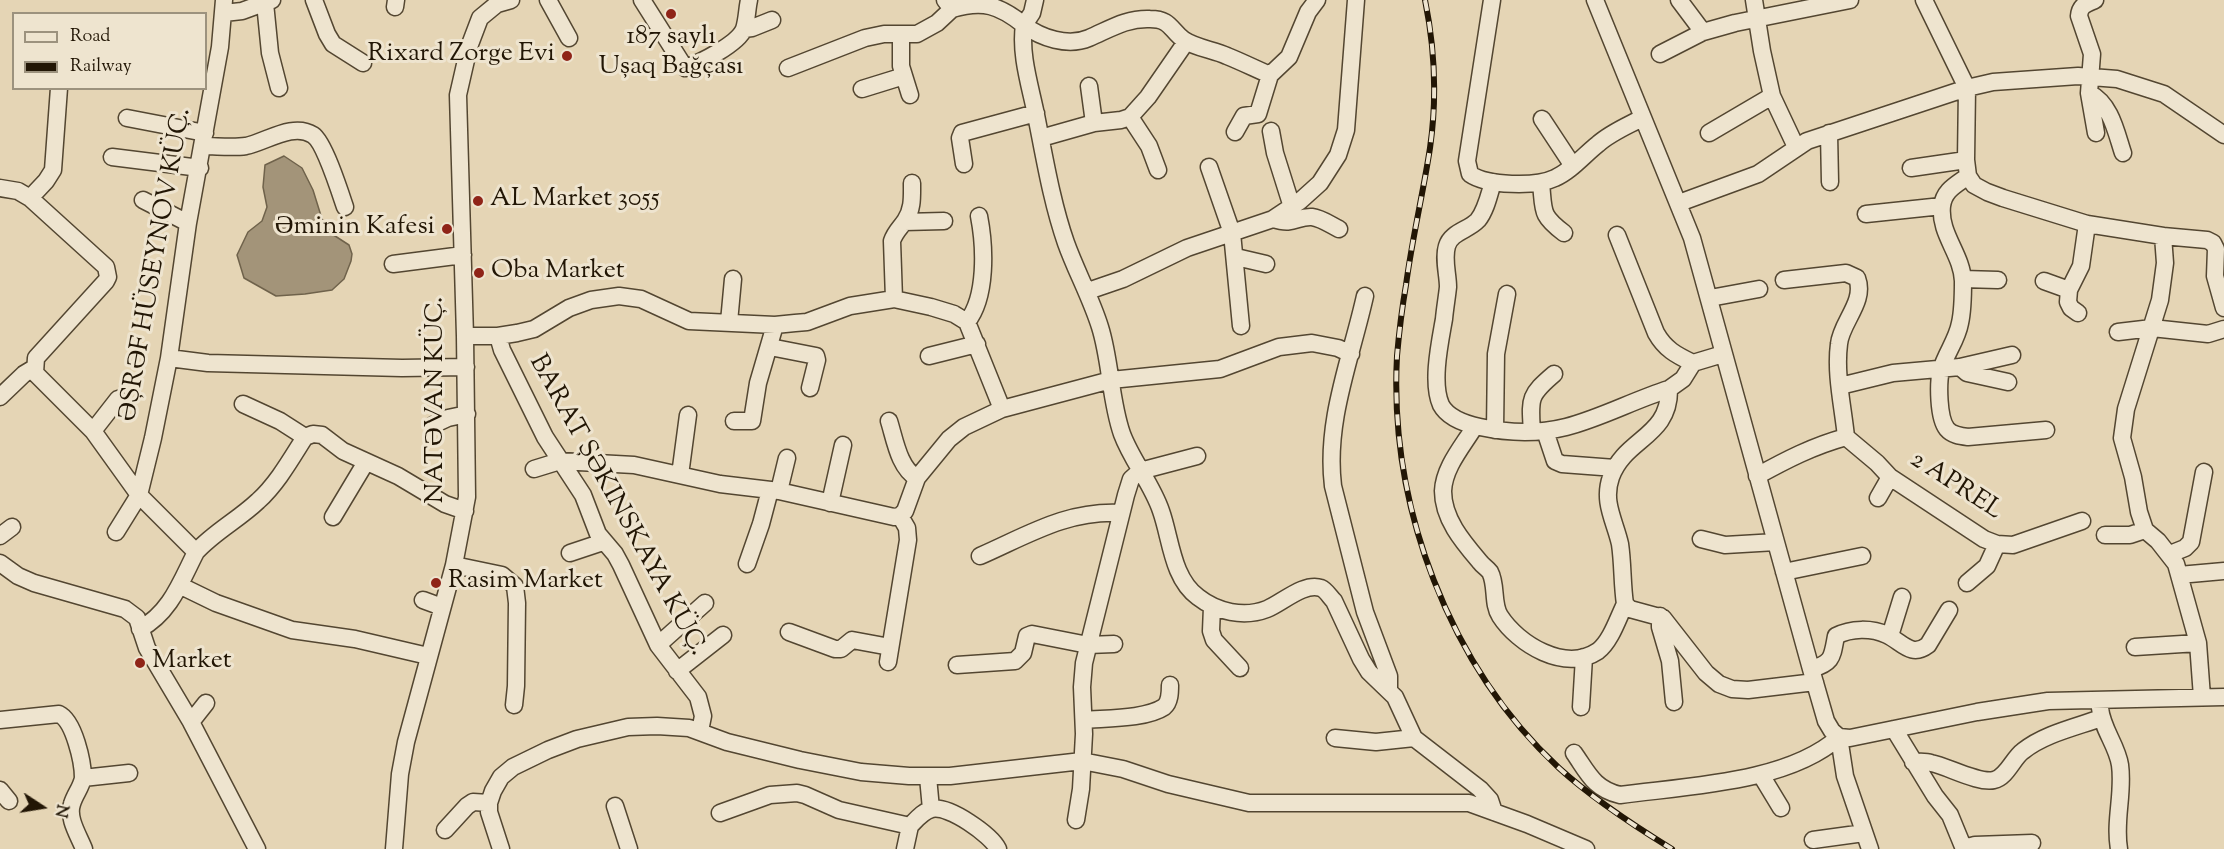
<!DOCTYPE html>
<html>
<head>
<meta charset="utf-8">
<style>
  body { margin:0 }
  #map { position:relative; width:2224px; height:849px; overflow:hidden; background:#e5d5b5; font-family:"Sorts Mill Goudy",serif }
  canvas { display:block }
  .legend { position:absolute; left:12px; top:12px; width:195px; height:78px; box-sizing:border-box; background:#eee4cf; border:2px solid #9c927e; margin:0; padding:8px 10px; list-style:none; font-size:18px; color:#221605 }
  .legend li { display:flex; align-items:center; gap:12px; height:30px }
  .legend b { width:30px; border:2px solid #9c927e }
  .north { position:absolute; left:12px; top:777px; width:60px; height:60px; -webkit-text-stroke:4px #eee4cf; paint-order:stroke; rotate:102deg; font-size:16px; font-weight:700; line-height:24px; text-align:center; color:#221605 }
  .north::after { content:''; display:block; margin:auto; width:21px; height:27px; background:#221605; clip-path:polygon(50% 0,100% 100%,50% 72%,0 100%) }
</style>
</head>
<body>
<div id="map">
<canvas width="2224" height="849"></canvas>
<ul class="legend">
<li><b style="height:8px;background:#eee4cf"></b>Road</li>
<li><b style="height:8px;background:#221605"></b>Railway</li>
</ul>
<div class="north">N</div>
</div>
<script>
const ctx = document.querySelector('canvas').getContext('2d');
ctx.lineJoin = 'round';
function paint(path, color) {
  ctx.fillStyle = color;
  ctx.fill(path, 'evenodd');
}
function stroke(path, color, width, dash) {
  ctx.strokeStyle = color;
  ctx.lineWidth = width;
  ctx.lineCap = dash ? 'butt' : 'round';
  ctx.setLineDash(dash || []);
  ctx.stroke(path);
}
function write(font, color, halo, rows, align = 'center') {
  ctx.font = font + ' "Sorts Mill Goudy",serif';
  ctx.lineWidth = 6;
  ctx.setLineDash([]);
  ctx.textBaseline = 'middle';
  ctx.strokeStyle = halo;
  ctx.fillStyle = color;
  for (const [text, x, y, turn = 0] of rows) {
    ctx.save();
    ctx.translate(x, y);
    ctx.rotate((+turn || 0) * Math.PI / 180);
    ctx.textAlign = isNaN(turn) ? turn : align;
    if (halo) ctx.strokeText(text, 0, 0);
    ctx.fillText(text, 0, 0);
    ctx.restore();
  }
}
const water = new Path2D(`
  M284 156 302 168 313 190 322 219 332 234 349 245 352 254 351 261 344 279 332 290 305 294 276 296 244 278 237 255 248 232 262 221 267 207 263 187 265 165Z`);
const minor = new Path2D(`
  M314 0 327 34 333 44 363 63
  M548 0 569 38
  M642 0 685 68C700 63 738 44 744 29 747 20 747 9 749 0
  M945 0 952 9C983 0 999 5 1024 25 1020 53 1029 82 1035 110 1044 154 1051 200 1066 243 1076 271 1091 298 1100 327 1111 362 1110 400 1122 434 1132 461 1152 484 1161 511 1171 539 1172 578 1198 597 1217 612 1244 618 1267 609 1282 603 1304 582 1321 588 1326 590 1330 597 1334 601L1361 659 1369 672 1395 697 1414 738 1480 789 1490 800 1494 812
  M1035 0 1032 13 1024 25C1041 38 1068 47 1089 38 1110 29 1126 18 1150 19 1171 19 1170 30 1184 40 1196 48 1214 50 1227 56 1242 62 1256 69 1270 75L1258 114 1244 116 1235 132
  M1492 0 1467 161 1470 174C1487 186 1536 187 1555 178 1571 171 1584 155 1598 144 1610 133 1627 126 1642 118
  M1595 0 1692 238 1811 669 1826 721 1832 731 1839 737 1850 738 1977 712 2048 701 2224 697
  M1679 0 1703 32
  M1754 0 1762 51 1772 96 1796 147
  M1924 0 1967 88 1966 160 1968 176 1974 185 1987 192 2003 198 2087 224 2163 236 2165 263 2160 300 2126 409 2122 438 2133 477 2139 512 2145 530 2158 541 2176 564 2198 643 2202 697
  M2095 0C2086 4 2080 5 2079 16L2092 54 2089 93C2111 104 2116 132 2123 153
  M265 3 270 53 279 88
  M395 7 396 0
  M224 13 242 11 272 0
  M744 29 752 28 772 20
  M901 35V66L910 95
  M1660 54 1703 32 1735 23 1850 0
  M788 68 865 38 884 34H917L937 23 952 9
  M1270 75 1289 57 1308 12 1317 0
  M1089 86 1094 123
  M862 89 904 76
  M2089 93 2096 133
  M1130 117 1149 146 1158 170
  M127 118 205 133
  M1542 119 1573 166
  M1271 131 1275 153 1292 207
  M1709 133 1772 96
  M1829 133 1830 182
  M1041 138 1094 123 1121 120 1130 117 1148 97 1186 42
  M203 146C217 146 232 148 246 146 266 142 293 122 313 135 324 142 340 192 345 207
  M112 157 200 168
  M964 164 960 138 962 133 1036 113
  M1209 167 1232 233 1241 326
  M1911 168 1966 160
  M1968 176C1956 185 1944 190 1942 206 1939 234 1962 254 1963 281 1963 294 1963 310 1960 323 1957 340 1946 353 1941 370 1938 383 1938 418 1947 429 1952 435 1960 436 1968 437L2046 430
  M1493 182C1489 195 1486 210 1478 220 1469 230 1451 232 1447 246 1443 259 1448 274 1448 287 1447 297 1445 308 1444 319 1440 342 1431 383 1441 405 1448 418 1466 424 1480 427 1508 433 1538 434 1566 427 1601 418 1634 400 1669 389
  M1541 183C1544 211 1540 215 1564 233
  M0 188 18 191 30 198 106 267 108 277 106 281 36 358 35 373 93 431 139 495 196 552C214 532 238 520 258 501 277 484 291 459 305 437L313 434 322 435 343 451 398 476 445 504 465 511
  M30 198 46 181 53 170 59 88
  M143 200 188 223
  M1679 203 1758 174 1807 141 1967 88 1993 82 2078 76 2117 79 2164 94 2224 135
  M1866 214 1942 206
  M1273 219C1295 226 1296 216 1312 217 1321 218 1331 225 1339 229
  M904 222 944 221
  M1617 235 1656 333C1665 349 1676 355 1693 363
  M2163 236 2207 240 2213 243 2216 249 2215 276 2224 308
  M1236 257 1266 264
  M393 264 463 255
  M1963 279 1998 280
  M1784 280 1846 273 1857 278C1866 302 1841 322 1839 344 1835 374 1843 407 1846 437
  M2044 281 2069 290
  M1088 291 1123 279 1187 248 1273 219 1300 201 1320 183 1338 155 1346 130 1356 0
  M1365 296C1351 359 1325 421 1333 486L1365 612 1389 676V690
  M1710 298 1759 289
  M894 299 892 241C895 232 900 228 905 221 913 209 912 197 912 183
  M2078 313 2071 308 2068 302 2069 290 2081 266 2087 224
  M729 322 733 279
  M967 322C987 297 985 247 979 216
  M2118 332 2152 328 2208 334 2224 329
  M465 336H498L517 333 534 329 569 308 591 300 619 296 641 299 689 321 775 325 795 323 807 322 850 306 894 299 931 307 954 314 967 322 1002 409
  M498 336 502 350 545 437 583 495 598 534 615 554 621 565 658 645 698 697 703 716 700 731
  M770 347 816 356 817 360 810 388
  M1723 354 1693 363 1683 379 1669 389C1670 437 1625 438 1611 477 1602 502 1615 521 1620 544 1623 564 1622 584 1625 604L1630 609 1663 618 1706 673 1719 684 1732 689 1748 690 1815 682
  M929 356 977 344
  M169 358 208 363 402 368 466 367
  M1960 367 1967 373 2008 382
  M1840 386 1893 373 1960 367 2012 355
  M0 397 24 374 34 368
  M243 404 280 421 305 437
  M734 421H752L758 383 775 325
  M889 421C895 440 899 468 917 478
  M433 425 448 418 467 414
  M1475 426C1463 446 1444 467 1443 491 1443 519 1463 542 1480 562 1483 566 1487 568 1490 572 1497 585 1492 604 1500 616 1518 644 1565 673 1598 651 1611 641 1618 618 1625 604
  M1495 430 1496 354 1507 294
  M93 431 118 399
  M1545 431 1555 461 1562 464 1615 468
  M1532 432C1530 399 1528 396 1554 374
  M534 469 560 461 634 465 720 484 779 491 894 517 900 516 905 511 917 478 949 439 964 427 1002 409 1111 380 1220 369 1279 347 1312 343 1338 348 1351 354
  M680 475 688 415
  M1757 476C1786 460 1813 446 1846 437L1877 463 1890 477 1984 539 1997 544 2013 545 2082 521
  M779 491 787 458
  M1878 498 1890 477
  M830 503 843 445
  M333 517 366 462
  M116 532 139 495 153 438 169 358 188 223 220 47 224 0
  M2105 535H2130L2145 530
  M0 536 12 527
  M1701 539 1725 545 1776 542
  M570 553 603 542
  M2170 554 2185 548 2191 542 2204 472
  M980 556C1028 535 1067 510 1121 513
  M0 563 18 576 34 583 125 609 137 618 147 648 191 722 257 849
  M747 564 761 524 770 490
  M454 565 502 575 515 586 517 603 516 686 514 705
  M1784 572 1862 556
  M2179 575 2224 571
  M1967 583 1987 566 1997 544
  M181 586 216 603 292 630 355 639 428 656
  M423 600 442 607
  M1212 607 1211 631 1214 640 1240 668
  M1660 616V627L1670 661 1674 702
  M140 629C171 612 181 581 196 552
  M789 632 835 649H841L852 640 890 647
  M1890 636 1902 597
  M658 645 705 603
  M2135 647 2198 643
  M888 662 908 540 907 528 900 516
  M957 665 1015 661 1023 653 1027 636 1032 634 1088 645 1114 644
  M1811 669C1833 663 1832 657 1836 636 1851 628 1872 628 1887 635 1902 642 1911 658 1928 645L1949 610
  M677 671 723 635
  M1581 707 1584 657
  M2100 708C2102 729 2117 745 2120 765 2124 793 2114 821 2119 849
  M0 720 59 714C74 721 83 762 83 778L129 773
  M1084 720C1106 718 1146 719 1164 707 1170 702 1170 692 1170 685
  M191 722 206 703
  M1894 729 1935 796 1950 815 1964 849
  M1839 737 1845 776 1870 849
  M1335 738 1376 742 1414 738
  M1574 753C1588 773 1594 789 1620 795 1686 786 1788 783 1839 737
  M1913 762C1919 762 1925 761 1931 763 1947 766 1979 784 1994 780 2007 777 2013 758 2023 751 2044 734 2076 727 2101 718
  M1761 775 1781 808
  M928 777 931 809
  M83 778C81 788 75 794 72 804 67 818 79 836 84 849
  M0 790 9 801
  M615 806 629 849
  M720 813 770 795 797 793 805 795 839 810 910 826C916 820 923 811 932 809 949 805 991 835 998 849
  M1076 820 1081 789 1084 734 1082 687 1084 663 1126 495 1131 479 1140 471 1197 456
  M445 830 467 806 473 802 489 803
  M1813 840 1864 833
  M1964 848 1975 845 2032 843
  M394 849 400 774 406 742 454 565 467 497 465 336 458 95 469 47 480 18 497 4 511 0
  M501 849 489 812V803L493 791 501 777 513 767 548 750 577 739 628 727 657 726 689 728 727 742 800 760 861 772 909 776H950L1082 761 1123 769 1168 784 1249 803H1469L1527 824 1586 849
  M905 849 910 826`);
const rail = new Path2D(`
  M1425 0C1435 49 1437 99 1430 148 1423 194 1412 239 1406 285 1402 308 1399 333 1397 356 1389 506 1449 666 1559 768 1593 799 1633 825 1672 849`);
const markers = [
  [671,14,6,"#8f2418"],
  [567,56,6,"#8f2418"],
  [478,201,6,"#8f2418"],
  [447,229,6,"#8f2418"],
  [479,273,6,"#8f2418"],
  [436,583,6,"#8f2418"],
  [140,663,6,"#8f2418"]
];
const poiNames = [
  ["187 saylı",671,39,"center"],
  ["Uşaq Bağçası",671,69,"center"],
  ["Rixard Zorge Evi",555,56,"right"],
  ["AL Market 3055",490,201],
  ["Əminin Kafesi",435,229,"right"],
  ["Oba Market",491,273],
  ["Rasim Market",448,583],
  ["Market",152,663]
];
const streetNames = [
  ["ƏŞRƏF HÜSEYNOV KÜÇ.",157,265,-80],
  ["NATƏVAN KÜÇ.",438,400,-90],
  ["2 APREL",1955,487,33],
  ["BARAT ŞƏKINSKAYA KÜÇ.",616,506,61]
];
paint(water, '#a39479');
stroke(water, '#6f624b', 1.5);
stroke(minor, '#534631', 19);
stroke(minor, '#eee4cf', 16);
stroke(rail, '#221605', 6);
stroke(rail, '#eee4cf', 4, [11]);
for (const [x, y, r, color] of markers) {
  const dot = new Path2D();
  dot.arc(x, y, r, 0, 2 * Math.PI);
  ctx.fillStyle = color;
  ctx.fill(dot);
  stroke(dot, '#eee4cf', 2);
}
write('26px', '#221605', '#eee4cf', poiNames, 'left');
write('26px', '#221605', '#eee4cf', streetNames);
</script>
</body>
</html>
